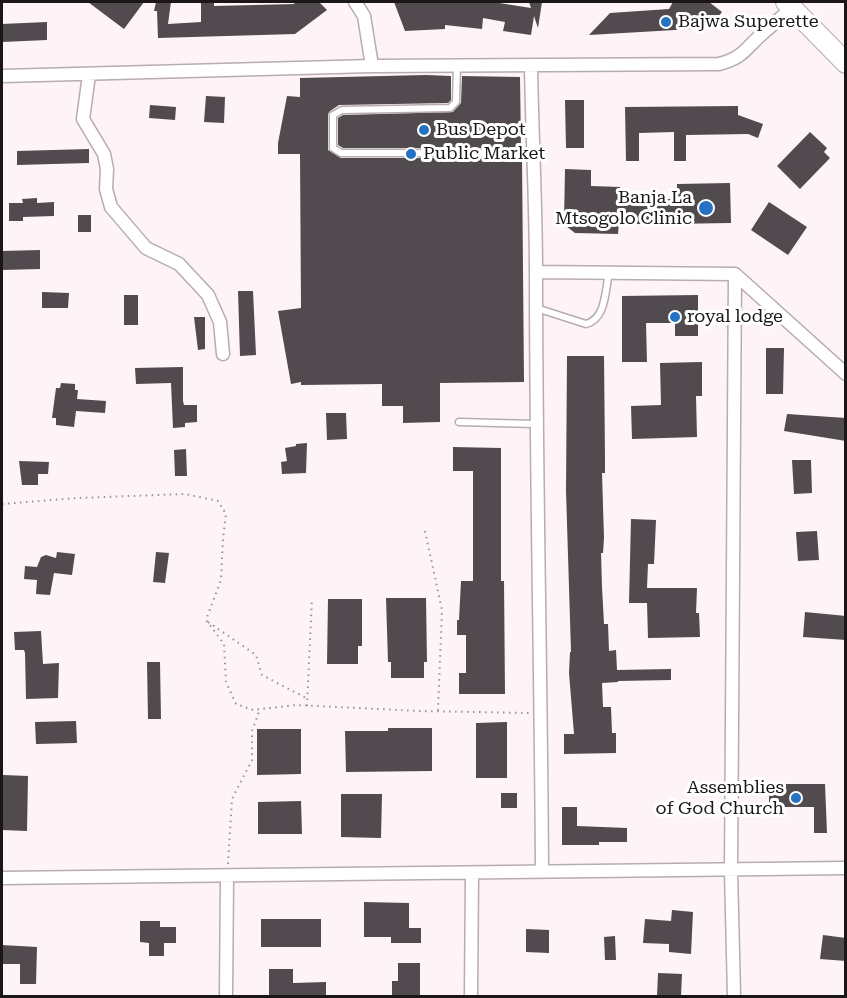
<!DOCTYPE html>
<html>
<head>
<meta charset="utf-8">
<style>
  body { margin:0 }
  #map { position:relative; width:847px; height:998px; overflow:hidden; background:#fef3f6; font-family:"Roboto Serif",serif }
  canvas { display:block }
  .frame { position:absolute; inset:0; border:3px solid #1b1718; pointer-events:none }
</style>
</head>
<body>
<div id="map">
<canvas width="847" height="998"></canvas>
<div class="frame"></div>
</div>
<script>
const ctx = document.querySelector('canvas').getContext('2d');
ctx.lineJoin = 'round';
function paint(path, color) {
  ctx.fillStyle = color;
  ctx.fill(path, 'evenodd');
}
function stroke(path, color, width, dash) {
  ctx.strokeStyle = color;
  ctx.lineWidth = width;
  ctx.lineCap = dash ? 'butt' : 'round';
  ctx.setLineDash(dash || []);
  ctx.stroke(path);
}
function write(font, color, halo, rows, align = 'center') {
  ctx.font = font + ' "Roboto Serif",serif';
  ctx.lineWidth = 6;
  ctx.setLineDash([]);
  ctx.textBaseline = 'middle';
  ctx.strokeStyle = halo;
  ctx.fillStyle = color;
  for (const [text, x, y, turn = 0] of rows) {
    ctx.save();
    ctx.translate(x, y);
    ctx.rotate((+turn || 0) * Math.PI / 180);
    ctx.textAlign = isNaN(turn) ? turn : align;
    if (halo) ctx.strokeText(text, 0, 0);
    ctx.fillText(text, 0, 0);
    ctx.restore();
  }
}
const building = new Path2D(`
  M88 2H144L124 29Z
  M156 2H171L168 24 201 22V2H214V6L295 4 292 2H319L327 10 295 34 158 38 157 11H154Z
  M394 2H493L531 8 529 2H542L538 28 534 16 531 35 503 31 505 22 483 18 482 29 445 25V29L405 31Z
  M673 2H709L722 12 709 28 589 35 610 13 669 9Z
  M47 22V40L2 42V24Z
  M426 75 451 76V100L448 103 339 105 330 111 328 114V150L341 158H522L524 382 440 383V422L403 423V406H382V384L301 385V382L291 384 278 311 301 308 300 154H278V143L287 96 300 97V78Z
  M462 76 520 77 521 148H343L338 145V118L343 115 453 112 461 103Z
  M206 96 225 97 224 123 204 122Z
  M565 100H584V148H566Z
  M150 105 176 107 175 120 149 118Z
  M738 106V115L763 124 758 138 748 134 686 135V161H674V132L639 133V161H626L625 107Z
  M810 132 827 148 824 152 830 158 800 189 777 166Z
  M89 149V163L17 165V151Z
  M565 169 591 170V186L620 187V199H677V184L730 183 731 223 668 224H627L619 222 618 234 575 233 566 226 564 221Z
  M37 198V203L54 202V216L23 217V221H9V203H23L22 199Z
  M769 202 807 227 788 255 751 230Z
  M78 215H91V232H78Z
  M40 250V269L2 270V251Z
  M238 291H253L256 355 240 356Z
  M42 292 69 293 68 308H42Z
  M124 295H138V325H124Z
  M698 295V336H675V323H646L647 362H622V296Z
  M194 317H205V349L198 350Z
  M766 348H784L783 394H766Z
  M567 356H604L605 458V473H602L604 538 603 553H601L602 587 604 624H608L609 651 616 650 617 670 671 669V680L618 681V682L602 683 603 707H611L612 733H616V753L564 754V734H574L569 673 570 652H571L566 491Z
  M702 362V396H696L697 437 632 439 631 406 661 405 660 363Z
  M183 367V401L184 405H197V422L185 423V427L173 428 171 383 136 384 135 368Z
  M61 383 75 384V390H78L77 399 106 401 105 413 76 411 74 427 56 425V418H52L56 388H60Z
  M326 413H346L347 439 327 440Z
  M787 414 846 418V441L784 431Z
  M307 443 306 473 282 474 281 462 287 461 285 448 296 446V444Z
  M453 447 501 448V581H504L505 694H459V673H466V635H457V620H459L461 581H473V471H453Z
  M186 449 187 476H175L174 450Z
  M792 460H811L812 493 794 494Z
  M19 461 49 462 48 474H38V485H22Z
  M631 519 656 520 654 564H648L647 588H697L696 613H699L700 637 648 638 647 603H629Z
  M817 531 819 560 798 561 796 532Z
  M57 552 75 554 72 575 54 573 50 595 36 594 37 580 24 579 25 566 37 567 41 557 46 555 56 558Z
  M156 552 169 553 165 583 153 582Z
  M386 598H426L427 662H424V678H391V662H388Z
  M328 599H362V646H358V664H327Z
  M805 612 846 616V640L803 637Z
  M41 631 43 664 59 663 58 698 26 699 25 653 24 650H15L14 632Z
  M147 662H160L161 719H148Z
  M76 721 77 743 36 744 35 722Z
  M507 722V778H476V723Z
  M388 728H432V771L346 772 345 731H388Z
  M257 729H301V774L257 775Z
  M3 775 28 776 27 831 2 830Z
  M769 784H825L827 833H814V807H769Z
  M501 793H517V808H501Z
  M341 794H382L381 838 341 837Z
  M301 801 302 834H258V802Z
  M562 807H577V826L627 828V842H599V845H562Z
  M364 902 409 903V928H421V943H391V937H364Z
  M672 910 693 912 691 954 669 952V944L643 943 645 919 671 921Z
  M261 919H321V947H261Z
  M140 921H160V927H176V943H164V956H149V943L140 942Z
  M526 929 549 930V953L526 952Z
  M823 935 846 938V961L820 959Z
  M615 936 616 960H605L604 937Z
  M2 945 37 947 36 984H20V964H2Z
  M398 963H420V996H392V981H398Z
  M269 969H293V983L326 982V996H269Z
  M658 973 682 974 681 996H657Z`);
const path = new Path2D(`
  M2 504 77 498 185 494 218 501 226 514 223 538 221 580 206 620 224 644 226 682 236 704 253 710 296 705 419 711 529 713
  M425 531 442 610 438 711
  M208 622 256 655 262 675 308 699
  M307 706 312 598
  M228 864 232 799 252 760V731L260 709`);
const service = new Path2D(`
  M457 66 456 102 450 108 342 110 333 115V148L341 153H532
  M536 308 586 324C606 319 605 291 609 273
  M459 422 535 424`);
const minor = new Path2D(`
  M355 2 364 16 372 66
  M531 65C532 134 536 204 536 273 536 473 541 672 542 872
  M89 75 83 119 104 154 107 169 106 189 111 207 146 248 179 264 208 295 220 322 223 354
  M2 76 372 66 719 64C744 57 744 50 762 34 772 25 782 17 792 8
  M536 272 735 274 731 870 734 996
  M735 274 846 374
  M2 878 846 868
  M226 996 227 876
  M471 996 472 874`);
const trunk = new Path2D(`
  M786 2 846 63`);
const markers = [
  [666,22,6,"#2472c1"],
  [424,130,6,"#2472c1"],
  [411,154,6,"#2472c1"],
  [706,208,8,"#2472c1"],
  [675,317,6,"#2472c1"],
  [796,798,6,"#2472c1"]
];
const poiNames = [
  ["Bajwa Superette",678,22],
  ["Bus Depot",436,130],
  ["Public Market",423,154],
  ["Banja La",692,198,"right"],
  ["Mtsogolo Clinic",692,219,"right"],
  ["royal lodge",687,317],
  ["Assemblies",784,788,"right"],
  ["of God Church",784,809,"right"]
];
paint(building, '#514a4f');
stroke(service, '#b7acaf', 9);
stroke(minor, '#b7acaf', 15);
stroke(trunk, '#b7acaf', 22);
stroke(path, '#9a9294', 2, [1.5, 4.5]);
stroke(service, '#fff', 6);
stroke(minor, '#fff', 12);
stroke(trunk, '#fff', 20);
for (const [x, y, r, color] of markers) {
  const dot = new Path2D();
  dot.arc(x, y, r, 0, 2 * Math.PI);
  ctx.fillStyle = color;
  ctx.fill(dot);
  stroke(dot, '#fff', 2);
}
write('18px', '#1b1718', '#fff', poiNames, 'left');
</script>
</body>
</html>
